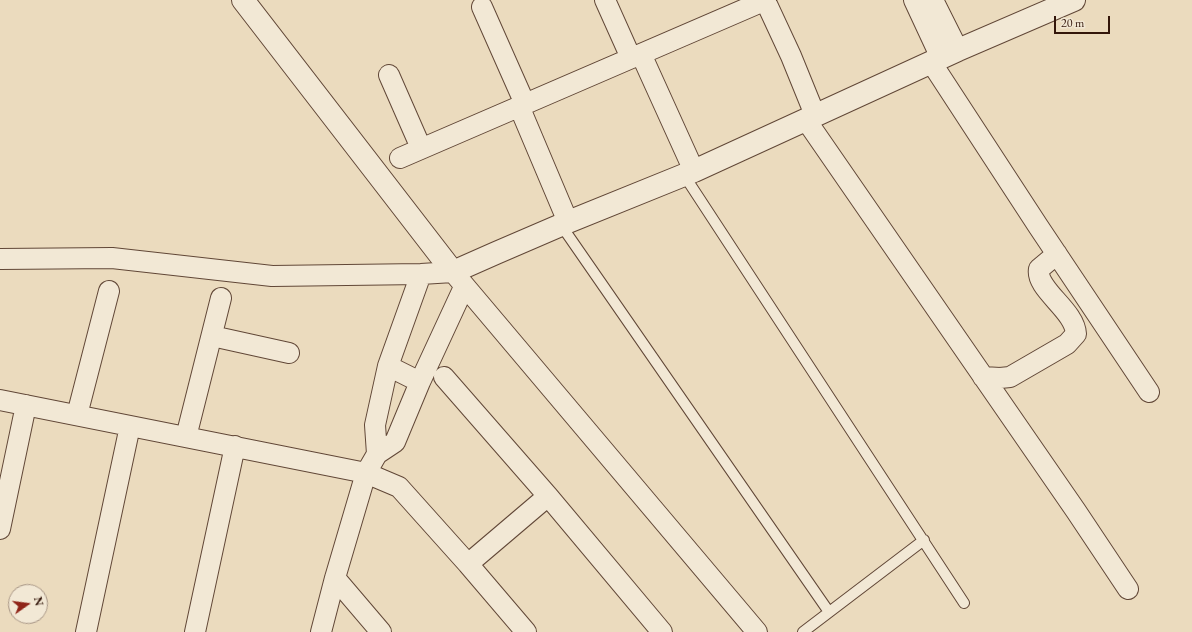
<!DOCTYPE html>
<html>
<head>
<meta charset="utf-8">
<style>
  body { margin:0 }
  #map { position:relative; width:1192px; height:632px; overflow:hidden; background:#ebdbbe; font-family:"EB Garamond",serif }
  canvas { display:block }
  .north { position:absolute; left:8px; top:584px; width:40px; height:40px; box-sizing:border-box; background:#f2e8d5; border:1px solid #a69484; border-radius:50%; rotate:76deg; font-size:11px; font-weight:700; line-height:16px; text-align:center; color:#33160a }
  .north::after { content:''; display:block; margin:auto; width:14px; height:18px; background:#8f2418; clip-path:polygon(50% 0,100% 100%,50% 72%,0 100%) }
  .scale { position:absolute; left:1054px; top:16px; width:56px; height:18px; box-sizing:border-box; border:2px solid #33160a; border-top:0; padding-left:5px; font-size:12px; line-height:14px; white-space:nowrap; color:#33160a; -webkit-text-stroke:3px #f2e8d5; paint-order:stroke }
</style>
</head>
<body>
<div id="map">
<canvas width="1192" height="632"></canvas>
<div class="north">N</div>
<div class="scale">20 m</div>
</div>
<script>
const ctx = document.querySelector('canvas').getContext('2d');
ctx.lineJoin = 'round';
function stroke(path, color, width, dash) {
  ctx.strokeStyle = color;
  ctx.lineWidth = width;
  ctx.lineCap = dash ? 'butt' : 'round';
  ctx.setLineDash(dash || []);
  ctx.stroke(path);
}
const service = new Path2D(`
  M684 175 964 603
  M561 225 829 612
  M803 632 924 540`);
const minor = new Path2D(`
  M605 0 631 58
  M765 0 791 56 815 115
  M914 0 941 58
  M933 0 958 50
  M482 7 525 104
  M641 54 694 171
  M931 62 1038 226 1149 392
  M389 75 421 148
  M519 106 568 222
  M806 120 1076 511 1128 589
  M400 158 766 0
  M0 259 112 258 272 276 421 274 453 272 757 632
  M212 336 289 353
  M388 366 420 382
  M444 377 548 496 662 632
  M983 377 1000 378 1010 377 1067 344 1076 334C1075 310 1035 289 1039 269L1057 254
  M0 400 366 473 399 487 468 564 526 632
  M77 415 109 291
  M186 437 221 298
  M377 454 375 425 388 366 421 274
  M0 529 26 405
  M468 564 548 496
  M335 578 381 632
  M86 632 130 426
  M195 632 235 446
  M321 632 335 578 366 473 377 454 395 442 420 382 464 287`);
const tertiary = new Path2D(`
  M243 0 453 272 496 253 568 222 694 171 958 50 1074 0`);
stroke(service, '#614737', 12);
stroke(minor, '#614737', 22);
stroke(tertiary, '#614737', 24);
stroke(service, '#f2e8d5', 10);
stroke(minor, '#f2e8d5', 20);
stroke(tertiary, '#f2e8d5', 22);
</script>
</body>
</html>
